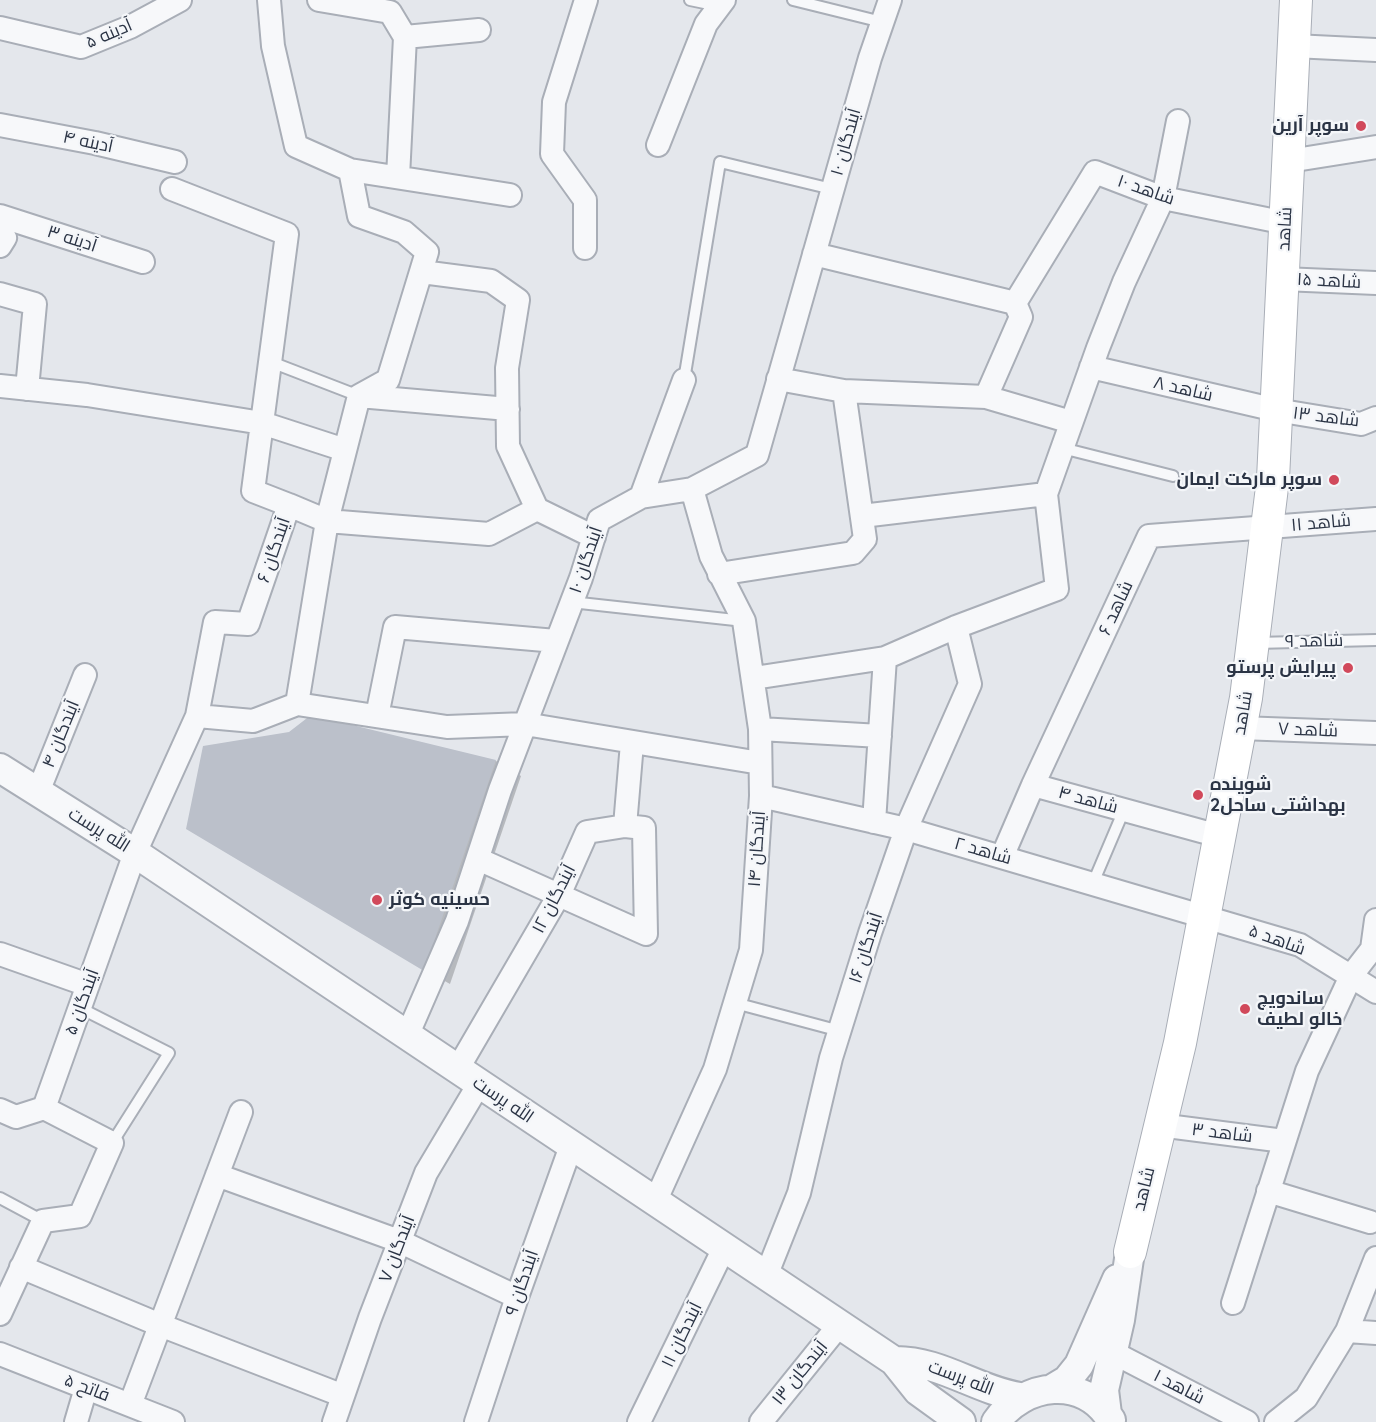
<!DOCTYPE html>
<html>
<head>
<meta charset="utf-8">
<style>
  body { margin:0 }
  canvas { display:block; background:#e4e7ec }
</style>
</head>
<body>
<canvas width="1376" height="1422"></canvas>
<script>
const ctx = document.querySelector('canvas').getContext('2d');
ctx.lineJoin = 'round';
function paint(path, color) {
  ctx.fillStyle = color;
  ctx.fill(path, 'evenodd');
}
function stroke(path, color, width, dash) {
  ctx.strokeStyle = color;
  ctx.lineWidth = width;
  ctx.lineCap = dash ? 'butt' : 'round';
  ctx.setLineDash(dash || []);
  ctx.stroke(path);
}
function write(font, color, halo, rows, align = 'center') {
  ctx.font = font + ' Quicksand,Cairo,sans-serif';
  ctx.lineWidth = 4.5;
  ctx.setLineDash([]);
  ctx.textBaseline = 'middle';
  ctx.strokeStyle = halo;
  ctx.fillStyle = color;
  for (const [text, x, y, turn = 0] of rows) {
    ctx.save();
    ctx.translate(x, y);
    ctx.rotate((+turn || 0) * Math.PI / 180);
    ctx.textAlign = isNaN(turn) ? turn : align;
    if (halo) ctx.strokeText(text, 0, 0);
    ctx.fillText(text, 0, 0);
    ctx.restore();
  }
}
const shadow = new Path2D(`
  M311 716 496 761 521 776 450 984 425 970 289 734Z`);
const building = new Path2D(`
  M311 715 496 760 424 971 186 829 203 746 289 732Z`);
const service = new Path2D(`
  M690 0 719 6
  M793 0 882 22
  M271 362 359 396
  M684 380 720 162 832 189
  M1062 448 1173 476
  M571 602 744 621
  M1256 643 1376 640
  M1093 883 1124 810
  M735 1003 840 1031
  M80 1008 169 1053 112 1143
  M0 1198 43 1221`);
const minor = new Path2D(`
  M269 0 273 46 296 146 350 170 510 195
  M319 0 390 12 405 37 479 30
  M0 28 81 47 130 27 180 0
  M1294 46 1376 50
  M0 125 95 143 175 162
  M658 145 706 24 724 0
  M1289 161 1376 147
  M398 177 405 37
  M0 216 143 262
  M0 231 5 238 0 246
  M585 248V200L552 154 554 102 586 0
  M814 254 1015 303
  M422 272 491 281 518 300 507 368 508 446 537 509 594 537
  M1283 279 1376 283
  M0 294 35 304 27 389
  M1091 367 1276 410 1361 424 1376 418
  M778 379 844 391 986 397 1071 422
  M0 386 87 395 262 423 345 450
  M359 396 508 409
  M986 397 1021 317 1015 303 1095 172 1163 198 1286 223
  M641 497 684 380
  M289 505 327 521 489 534 537 509
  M862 516 1046 494
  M719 574 853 553 865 539 844 391
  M754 678 885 658 956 627 1057 589 1046 494 1098 348 1124 282 1163 198 1178 121
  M297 704 327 521 359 396 388 380 427 252 404 232 359 216 350 170
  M197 716 253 721 297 704 447 727 525 724 760 763
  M377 716 395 627 556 641
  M1240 728 1376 733
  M760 729 880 736
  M1033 785 1149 536 1376 519
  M38 792 85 675
  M761 796 906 829 1300 945 1376 992
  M874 822 885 658
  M1002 857 1033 785 1219 836
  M478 859 646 934 644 828 625 826
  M0 954 88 985
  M407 1036 457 921 500 790 581 578 599 520 641 497 692 489 757 455 870 58 890 0
  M457 1070 559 895 587 832 625 826 632 743
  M0 1110 16 1117 44 1108 135 853 197 716 215 622 248 624 289 505 253 491 287 234 172 189
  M1159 1125 1284 1141
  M217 1175 399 1241 517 1297
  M1268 1191 1370 1222
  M655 1202 715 1069 751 950 761 796 760 729 744 621 711 556 692 489
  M21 1267 160 1325 341 1395
  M766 1276 799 1193 831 1058 870 933 906 829 970 684 956 627
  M1233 1303 1307 1071 1351 976 1372 949 1376 920
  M0 1314 43 1221 80 1216 112 1143 44 1108
  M1347 1331 1376 1333
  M1112 1352 1247 1422
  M0 1354 173 1422
  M130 1405 241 1112
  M76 1422 86 1388
  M334 1422 370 1318 426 1173 479 1084
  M476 1422 517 1297 571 1146
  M639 1422 724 1248
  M761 1422 840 1324
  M1276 1422 1306 1398 1347 1331 1376 1258`);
const tertiary = new Path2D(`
  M0 768 135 853 894 1361C940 1360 976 1390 1020 1397
  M894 1361 918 1391 961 1422
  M1052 1389 1067 1380 1079 1365 1117 1279
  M1107 1414 1104 1390 1120 1320 1130 1252
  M996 1422C1023 1383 1084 1374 1111 1420`);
const secondary = new Path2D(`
  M1130 1252 1180 1043 1246 698 1273 479 1296 0`);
const markers = [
  [1361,126,6,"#d1495b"],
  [1334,480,6,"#d1495b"],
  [1348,668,6,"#d1495b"],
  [1198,795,6,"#d1495b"],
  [377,900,6,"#d1495b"],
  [1245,1009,6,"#d1495b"]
];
const streetNames = [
  ["آدینه ۵",109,34,-23],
  ["آدینه ۴",88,142,12],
  ["آیندگان ۱۰",846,142,-74],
  ["شاهد ۱۰",1146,190,19],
  ["شاهد",1285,229,-87],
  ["آدینه ۳",72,239,18],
  ["شاهد ۱۵",1329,281,3],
  ["شاهد ۸",1183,389,13],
  ["شاهد ۱۳",1326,417,7],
  ["شاهد ۱۱",1321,523,-5],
  ["آیندگان ۶",274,550,-71],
  ["آیندگان ۱۰",586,560,-71],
  ["شاهد ۶",1116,608,-65],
  ["شاهد ۹",1314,641,-1],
  ["شاهد",1243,713,-80],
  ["شاهد ۷",1308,730,2],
  ["آیندگان ۴",61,734,-68],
  ["شاهد ۴",1088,800,15],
  ["الله پرست",99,830,32],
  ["آیندگان ۱۴",757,849,-86],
  ["شاهد ۲",983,851,16],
  ["آیندگان ۱۲",554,899,-63],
  ["شاهد ۵",1277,940,20],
  ["آیندگان ۱۶",866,948,-72],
  ["آیندگان ۵",82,1002,-70],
  ["الله پرست",503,1100,34],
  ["شاهد ۳",1222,1133,7],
  ["شاهد",1144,1189,-76],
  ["آیندگان ۷",397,1249,-69],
  ["آیندگان ۹",522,1283,-71],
  ["آیندگان ۱۱",682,1335,-64],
  ["آیندگان ۱۳",800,1373,-51],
  ["الله پرست",961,1378,21],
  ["شاهد ۱",1179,1387,27],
  ["فاتح ۵",87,1388,21]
];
const poiNames = [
  ["سوپر آرین",1349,126],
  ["سوپر مارکت ایمان",1322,480],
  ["پیرایش پرستو",1336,668],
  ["شوینده",1210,785,"left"],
  ["بهداشتی ساحل2",1210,806,"left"],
  ["حسینیه کوثر",389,900,"left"],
  ["ساندویچ",1257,999,"left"],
  ["خالو لطیف",1257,1020,"left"]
];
paint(shadow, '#0003');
paint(building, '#bbc0ca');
stroke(service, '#a9aeb7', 14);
stroke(minor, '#a9aeb7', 26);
stroke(tertiary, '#a9aeb7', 32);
stroke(secondary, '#a9aeb7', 34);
stroke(service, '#f7f8fa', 10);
stroke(minor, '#f7f8fa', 22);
stroke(tertiary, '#f7f8fa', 28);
stroke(secondary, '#fff', 32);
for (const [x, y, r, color] of markers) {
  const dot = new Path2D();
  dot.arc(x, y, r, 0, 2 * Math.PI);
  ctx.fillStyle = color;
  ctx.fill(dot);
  stroke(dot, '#f4f6f9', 2);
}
write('18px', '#2b3445', '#f4f6f9', streetNames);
write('bold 18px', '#2b3445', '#f4f6f9', poiNames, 'right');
</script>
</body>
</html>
